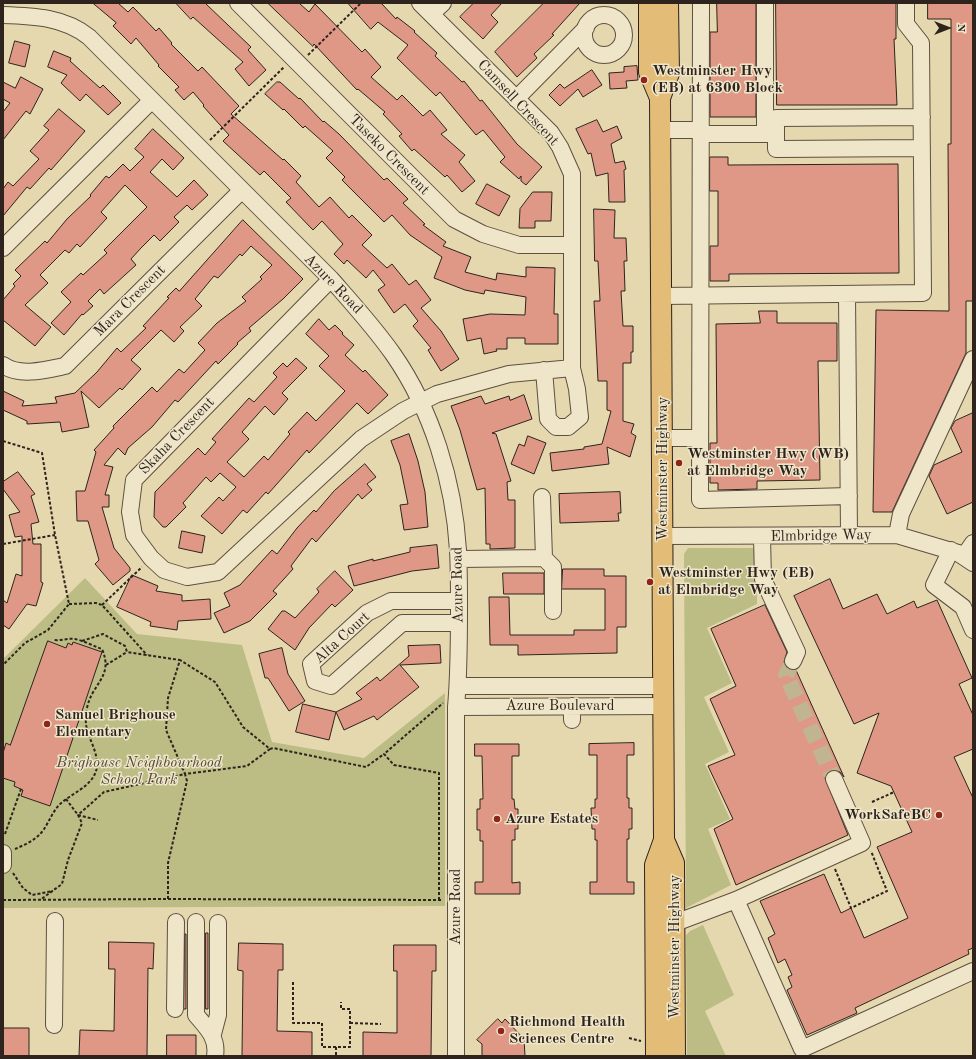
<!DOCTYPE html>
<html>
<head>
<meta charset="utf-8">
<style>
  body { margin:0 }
  #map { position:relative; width:976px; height:1059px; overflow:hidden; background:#e6d8ae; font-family:"Old Standard TT",serif }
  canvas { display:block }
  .frame { position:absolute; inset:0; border:4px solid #2e231d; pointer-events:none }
  .north { position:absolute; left:928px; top:8px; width:40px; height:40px; -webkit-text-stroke:3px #efe6ca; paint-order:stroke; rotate:90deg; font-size:11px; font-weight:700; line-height:16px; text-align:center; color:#2e231d }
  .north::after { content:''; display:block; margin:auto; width:14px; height:18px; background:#2e231d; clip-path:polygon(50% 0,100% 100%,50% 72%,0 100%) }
</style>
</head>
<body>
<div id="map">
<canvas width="976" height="1059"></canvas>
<div class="frame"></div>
<div class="north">N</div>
</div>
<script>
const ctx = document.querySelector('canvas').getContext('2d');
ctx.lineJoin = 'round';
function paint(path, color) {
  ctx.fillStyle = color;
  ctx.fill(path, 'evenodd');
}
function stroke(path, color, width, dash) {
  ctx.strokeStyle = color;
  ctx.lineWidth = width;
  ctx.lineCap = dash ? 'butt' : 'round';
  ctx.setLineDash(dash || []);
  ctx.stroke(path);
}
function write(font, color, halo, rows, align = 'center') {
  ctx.font = font + ' "Old Standard TT",serif';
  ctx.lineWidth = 3;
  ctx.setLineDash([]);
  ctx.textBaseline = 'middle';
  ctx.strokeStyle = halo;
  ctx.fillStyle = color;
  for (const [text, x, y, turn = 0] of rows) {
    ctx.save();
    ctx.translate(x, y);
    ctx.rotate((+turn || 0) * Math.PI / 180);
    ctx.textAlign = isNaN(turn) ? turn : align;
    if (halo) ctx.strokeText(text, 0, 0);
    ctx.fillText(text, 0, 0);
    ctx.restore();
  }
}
const green = new Path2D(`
  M688 548H753L757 555V604L707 628 732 683 704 697 729 752 705 764 730 819 708 829 731 885 686 908 684 554Z
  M85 578 137 634 242 645 272 742 364 758 445 693V906L3 908V659Z
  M703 925 734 995 705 1011 726 1056H687L686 935 690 931Z`);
const building = new Path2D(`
  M93 3H118L128 12 133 7 156 31 159 28 172 43 171 44 198 71 202 67 239 106 231 114 283 160 284 159 301 176 296 182 319 207 330 197 349 218 352 215 372 235 362 245 387 268 392 264 409 285 416 280 431 300 421 308 441 331 459 359 441 371 428 350 431 348 413 326 418 321 405 304 394 313 378 290 385 285 373 270 366 278 347 260 344 264 334 254 343 244 322 221 313 230 286 202 291 198 264 171 260 175 223 141 229 135 203 106 204 105 193 92 184 100 175 90 179 87 158 66 159 65 136 38 131 44 113 26 116 23Z
  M176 3H205L251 47 248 50 266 70 249 86 235 69 243 62 193 17 191 19Z
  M268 3H299L309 12 315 4 362 52 365 49 381 67 371 77 397 100 402 95 423 116 430 110 447 130 441 134 465 155 459 162 475 181 462 192 447 175 445 177 414 149 412 151 399 136 402 134 383 114 385 112 358 89 357 90 314 44 313 46Z
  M348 3H381L396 19 397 17 415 31 414 32 437 53 435 56 462 82 464 81 480 101 482 100 517 144 542 167 526 185 521 181V176L519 179 500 162 505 157 483 130 476 135 440 92 436 96 397 58 408 45 378 22 371 29Z
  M474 3H502L491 15 498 22 483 39 460 17Z
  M544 3H580L552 34 554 35 534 54 537 58 517 77 495 52Z
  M717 3H756V117H710V32H717Z
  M776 3H896V39H894L897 105H777Z
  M928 3H973V301H966V353L892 512H873L876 310 949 311 948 144H951V19H928Z
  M15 41 30 45 25 67 9 63Z
  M54 51 71 58 70 61 100 88 103 85 121 103 108 115 86 94 80 101 61 83 67 75 48 67Z
  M637 66 638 80 626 81 627 88 610 89 609 73 624 72V67Z
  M592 70 602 85 583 97 578 89 560 106 549 95 560 84 564 88Z
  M21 77 43 89 30 114 26 111 3 140V112L10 103 3 99V82L15 88Z
  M277 82H280L299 99 300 98 323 122 324 121 339 134 384 180 387 178 408 199 403 203 425 224 423 225 446 242 443 246 471 257 465 272 496 280 497 273 526 277V267L555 268 554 314H558V344H525V338H507V349H496L497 351 484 354 481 338 467 341 463 319 490 314 525 315 526 297 485 290 484 294 465 290 434 278 442 257 410 235 392 215 384 222 342 180 345 177 326 158 333 151 305 126 303 128 284 109 283 110 265 94Z
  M59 109 85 131 51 170 49 168 30 189 27 187 3 216V189L8 182 13 186 39 159 30 151 49 130 44 126Z
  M597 120 603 132 617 126 622 138 611 144 615 163 624 161 626 169 624 170 625 202H609L608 173 596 176 591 153 588 154 576 129Z
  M153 129 184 158 173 170 162 159 150 172 177 197 194 180 208 195 192 210 187 205 174 217 179 222 160 241 154 235 141 248 131 259 136 265 104 294 100 289 88 301 93 306 83 315 82 314 64 335 51 323 71 302 61 292 81 273 83 275 107 253 104 250 147 207 125 185 101 212 107 218 80 247 77 244 69 253 65 250 40 275 48 283 25 305 51 327 35 346 3 320V300L15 286 13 284 21 276 15 270 45 241 47 243 67 219 91 196 90 195 106 176 109 178 123 164 130 171 144 157 135 149Z
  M710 157H728V165L898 164 899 273 729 274V281H710V246H718V191H710Z
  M487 184 510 196 499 216 476 204Z
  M533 192H552L551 221H535V228H519L520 209Z
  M594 209 615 210 614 238H626L627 261H624L625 291H621L623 326H633V352H631V363H623V421L634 424 631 433 636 436 630 457 607 447 609 464 552 471 550 453 584 449V447L602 444 611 411 607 410V381H598L594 301H600L598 261H595Z
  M243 220 303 279 283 299 249 328 251 331 237 343 238 344 218 364 216 361 178 402 175 400 152 427 128 448 125 455 118 448 104 465 113 467 105 495H109V507H102L114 548 130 568V571L113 585 95 564 99 560 88 521H77L76 491H85L96 452 94 450 114 428 113 426 152 387 157 392 179 369 184 373 205 350 198 343 217 323 246 301 242 297 262 279 260 277 272 265 251 246 242 256 240 254 218 278 214 276 195 299 202 306 180 327 184 331 174 342 161 330 131 360 141 369 122 390 120 388 99 408 81 391 89 427 62 432 60 422 27 424V421L3 410V391L24 401 22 406 57 403 55 397 75 393 97 372 117 348 121 352 146 328 143 326 169 298 167 297 176 288 179 291Z
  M759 311H777V323H837V361H818L820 480 757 481V489L718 490V483H710V443H717L716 324 760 323Z
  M319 319 329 330 335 325 343 333 342 334 354 345 345 355 363 372 365 370 388 395 368 414 357 403 309 453 307 450 268 494 266 492 247 513 243 510 222 534 201 516 219 497 223 501 236 487 220 473 211 482 206 477 183 503 186 507 166 527H163L154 517 155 492 198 448 205 455 216 442 212 439 249 398 254 402 277 377 273 373 283 363 287 367 296 358 307 368 282 393 288 399 274 415 265 406 242 432 249 439 227 462 244 477 264 456 268 460 290 434 288 432 307 412 316 421 345 391 319 366 329 356 306 334Z
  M524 395 532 419 492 433 496 434 511 481 507 482 508 500H515V548L490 549V544H486L485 488 477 490 460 430 451 406 481 396 485 404 509 396 510 400Z
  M973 413V502L947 514 929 476 934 465 962 452 951 428 955 421Z
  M409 434 418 461 425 492 428 527 404 530 400 505 408 504 400 465 391 441Z
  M528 436 546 443 534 474 511 464 519 444 524 446Z
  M365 464 376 477 367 484 372 490 362 499 358 494 316 542 312 538 291 566 293 569 273 591 277 594 250 621 224 633 214 613 230 606 224 593 240 585 272 550 277 554 297 528 314 510 316 512 334 491Z
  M18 472 35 494 31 496 39 522 31 524 33 544H41V582L43 583 36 606 27 604 9 629 3 625V600L7 603 16 574 22 576V536L15 537 9 515 20 512 3 489V482Z
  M620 492 621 513H618L619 521 560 523 559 494Z
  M182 531 205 536 202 553 179 548Z
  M437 545 439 568 412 571 354 586 348 566 373 559V561L410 552V548Z
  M563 569H604V576H626V627H617V653L518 655V645H490L489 597H509L510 635H574V630H605V589H562Z
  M335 571 353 590 335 607 332 604 309 628 295 650 268 629 282 611H285L295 618 319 592 317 589Z
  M503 573H544V594H504Z
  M132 575 158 586 156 591 182 595V601L210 599 211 619 178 621 177 630 150 626 151 622 117 607Z
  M830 579 843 609 877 594 887 614 914 601 917 608 937 600 972 678 959 684 973 715V749L954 757 973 798V948L968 950 969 954 855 1008 857 1013 807 1035 787 990 792 987 788 977 792 975 785 959 778 963 768 938 775 934 760 901 824 874 841 913 851 908 864 938 908 918 877 847 912 832 891 786 857 773 879 713 854 724 794 596Z
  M765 605 787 652 784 662 785 666 790 670H796L844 777 840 772 835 770 827 773 825 778 848 835 736 885 714 829 733 819 708 766 735 755 710 699 736 686 711 629Z
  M48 641 66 648 68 643 72 645 73 642 102 652 50 806 21 796 23 790 14 786 15 782 3 778V753L6 743 10 745Z
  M440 645 441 663 400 665 419 687 377 720 374 716 344 730 336 712 362 699 356 693 377 677 380 681 409 656 408 646Z
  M282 648 288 674 305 701 289 711 268 678H265L259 654Z
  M303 704 336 712 329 740 296 732Z
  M634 743V755H627V798H629V808H632V829H629V839H627V882H634V894H590V882H597V840H595V829H592L591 808H595V799H597V755H589V744Z
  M475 744H519V756H512V799H514L515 809H518V829H515V840H512V883L520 882V894H475V882H483V841H480V830H477V809H480V799H483L482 756H475Z
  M206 933H208V1009H206Z
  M185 934H186V1009H184Z
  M109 942 154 943 153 969 148 968 147 1056H79L80 1030 114 1031 115 969H109Z
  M239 943 283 944V970H278L277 1031 312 1032V1056H242L243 971 238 970Z
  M394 945H436V971H432L431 1056H363V1032L397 1033V971H394Z
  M498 1019 502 1023 505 1019 524 1039 525 1056H482V1044L477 1040Z
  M3 1028H29V1056H3Z
  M167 1035H196V1056H167Z`);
const minorTunnel = new Path2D(`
  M793 661 786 675 834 779`);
const path = new Path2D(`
  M308 55 361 3
  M210 140 284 67
  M3 441 42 453 55 535 69 604 48 630 25 643 3 665
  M3 544 55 535
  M69 604 96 603 102 605 147 655
  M102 605 142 567
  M82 641 103 634 125 646 127 652 180 660
  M106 665 127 652
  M270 749 247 766 185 774 166 730 168 698 180 660 215 682 243 727 270 749 273 748 366 767 384 754
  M66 799 78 815 98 820
  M872 802 894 792
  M5 834 21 789
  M15 849C24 845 34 841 41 833 48 825 51 814 59 805 72 792 99 785 97 761 94 739 82 734 87 708 92 683 114 677 102 649 93 646 83 640 74 639 67 638 61 641 54 640
  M835 869 851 908 887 891 871 851
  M13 873 23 888 32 895 53 891
  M168 899 442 900
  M3 900 168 899V863L187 781 185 774 104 792 78 815 82 823 68 860 62 884 40 900
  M439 900V773L394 765 384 754 443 703
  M293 982V1023H322V1047H350V1009H341V1002
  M350 1023 381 1024
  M629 1038 641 1041
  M336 1047V1056`);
const minor = new Path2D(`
  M238 3 454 219 483 234 519 245H572
  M420 3 551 133 560 147 572 174V368L577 389 580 417 568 427H556L548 419 544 370
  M701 3 700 500 849 496
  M431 14 443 3
  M3 15C34 16 64 17 89 37L331 279C352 303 374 327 393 354 432 410 454 482 458 550 459 569 459 588 459 607 459 641 459 674 456 707V1056
  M584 35a20 20 0 1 1 40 0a20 20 0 1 1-40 0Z
  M516 99 586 28
  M660 130H701
  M701 134H776V149L922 148
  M765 134V3
  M776 134V118L922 117
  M3 248 152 100
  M331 279 134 480 130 512 134 535 151 558 164 570 187 577 218 572 361 439 403 411 437 394 509 374 572 368
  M847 294 849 535
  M662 296 923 293 921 43 906 24V3
  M3 365C19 377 46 370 65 366L241 191
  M662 438H700
  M897 535 901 514 973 359
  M664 536 897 535 958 553 973 563
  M762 537 763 579 797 652 793 661
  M951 550 934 585 963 607 973 630
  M964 556 973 543
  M544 558 553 567V611
  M459 559 544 558 542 497
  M459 601H391L367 613 311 664 315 681 331 686 402 623H459
  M458 686H663
  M456 707 664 706
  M572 720V706
  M3 853V865
  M736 900 802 1049 973 971
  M196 922V1015C207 1028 218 1038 215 1056
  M675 923 736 900 862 843 834 779
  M175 1009 176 922
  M54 1025 55 921
  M213 1034 218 1015V923`);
const major = new Path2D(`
  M649 3V72L660 98 664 840 655 865 656 1056
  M660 98 669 73 668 3
  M664 840 674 863 675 1056`);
const markers = [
  [644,80,4,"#8f2418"],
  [679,463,4,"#8f2418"],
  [650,582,4,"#8f2418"],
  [47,724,4,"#8f2418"],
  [939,815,4,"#8f2418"],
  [497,819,4,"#8f2418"],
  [501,1031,4,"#8f2418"]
];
const poiNames = [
  ["Westminster Hwy",652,71],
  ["(EB) at 6300 Block",652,88],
  ["Westminster Hwy (WB)",687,454],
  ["at Elmbridge Way",687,471],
  ["Westminster Hwy (EB)",658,573],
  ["at Elmbridge Way",658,590],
  ["Samuel Brighouse",55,715],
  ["Elementary",55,732],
  ["WorkSafeBC",931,815,"right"],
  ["Azure Estates",505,819],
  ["Richmond Health",509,1022],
  ["Sciences Centre",509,1039]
];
const streetNames = [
  ["Camsell Crescent",518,103,47],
  ["Taseko Crescent",389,155,45],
  ["Azure Road",333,284,46],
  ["Mara Crescent",130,301,-45],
  ["Skaha Crescent",177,436,-46],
  ["Westminster Highway",663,469,-90],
  ["Elmbridge Way",821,536,-1],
  ["Azure Road",458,585,-91],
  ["Alta Court",342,638,-42],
  ["Azure Boulevard",560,706],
  ["Azure Road",456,907,-90],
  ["Westminster Highway",675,947,-90]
];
const parkNames = [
  ["Brighouse Neighbourhood",139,763],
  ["School Park",139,780]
];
paint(green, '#bcbc85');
paint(building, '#de9885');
stroke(building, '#2e231d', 1);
stroke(minorTunnel, '#c1b491', 16, [16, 8]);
stroke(minor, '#5c5041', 18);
stroke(major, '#2e231d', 22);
stroke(path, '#2e231d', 2, [3, 2]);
stroke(minor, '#efe6ca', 16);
stroke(major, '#e3bc77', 20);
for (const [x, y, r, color] of markers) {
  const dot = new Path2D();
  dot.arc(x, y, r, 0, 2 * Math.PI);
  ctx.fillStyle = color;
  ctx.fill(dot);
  stroke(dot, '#efe6ca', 1.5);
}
write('bold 15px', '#2e231d', '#efe6ca', poiNames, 'left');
write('15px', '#2e231d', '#efe6ca', streetNames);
write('italic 15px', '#524937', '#efe6ca', parkNames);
</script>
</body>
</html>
